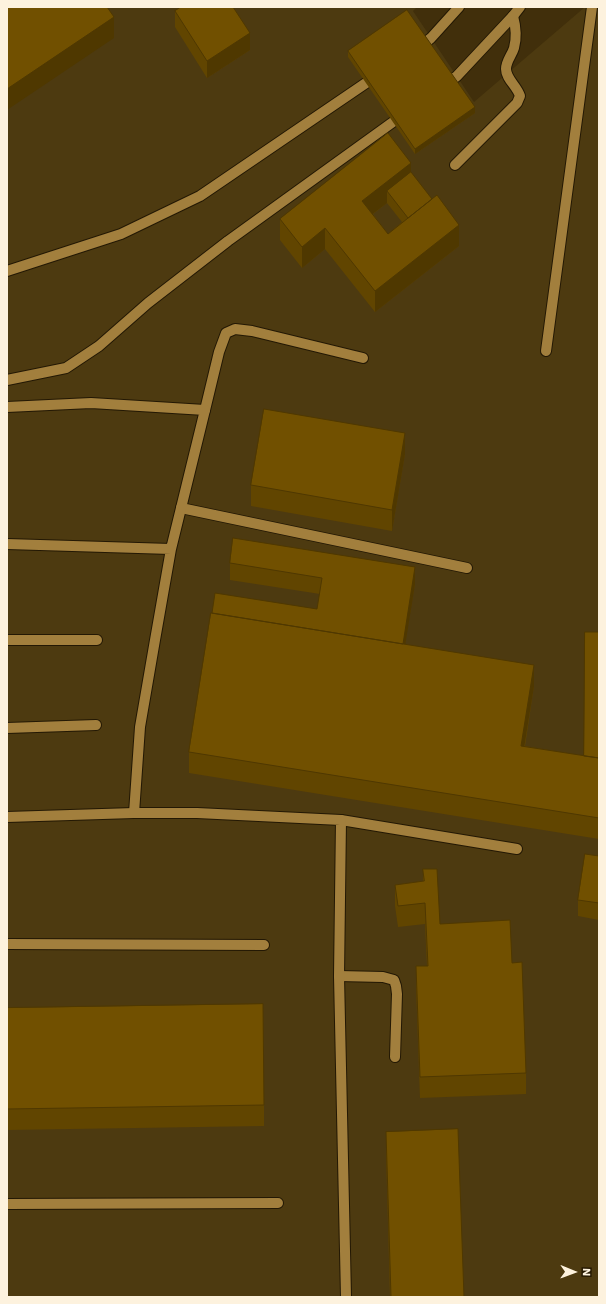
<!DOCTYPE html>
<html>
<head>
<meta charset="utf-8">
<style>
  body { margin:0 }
  #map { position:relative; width:606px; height:1304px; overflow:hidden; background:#412f0b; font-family:"Work Sans",sans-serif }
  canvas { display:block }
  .frame { position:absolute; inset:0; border:8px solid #fdf2de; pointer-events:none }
  .north { position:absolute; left:554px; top:1252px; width:40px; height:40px; -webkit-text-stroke:3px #251800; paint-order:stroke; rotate:91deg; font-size:11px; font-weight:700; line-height:16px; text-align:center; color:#fdf2de }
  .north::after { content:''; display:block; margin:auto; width:14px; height:18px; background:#fdf2de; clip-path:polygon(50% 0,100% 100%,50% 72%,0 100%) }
</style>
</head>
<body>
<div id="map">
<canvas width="606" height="1304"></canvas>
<div class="frame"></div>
<div class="north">N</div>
</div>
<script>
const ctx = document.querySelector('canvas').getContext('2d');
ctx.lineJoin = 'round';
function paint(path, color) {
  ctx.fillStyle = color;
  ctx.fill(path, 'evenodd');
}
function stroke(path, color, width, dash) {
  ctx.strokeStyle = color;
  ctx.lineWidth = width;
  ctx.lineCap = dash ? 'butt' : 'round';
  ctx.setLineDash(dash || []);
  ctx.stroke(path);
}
const built = new Path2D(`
  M7 7H417L413 11 474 102 585 7H599V1297H7Z`);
const service = new Path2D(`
  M455 165 517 103 520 96C517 86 506 79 506 69 506 61 512 55 514 48 517 37 516 27 513 16
  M546 351 592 7
  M205 410 219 352 226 333 235 329 252 331 363 358
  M181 508 467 568
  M7 640H97
  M7 728 96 725
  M7 817 134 813
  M341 820 517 849
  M7 944 264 945
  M339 976 383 977 394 980 396 986 397 994 395 1057
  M7 1204 278 1203`);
const minor = new Path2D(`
  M426 42 431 38 459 7
  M452 80 457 76 513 16 520 7
  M7 271 121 234 200 196 366 83
  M7 380 66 368 99 346 148 303 228 241 393 122
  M7 407 91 403 205 410 171 549 155 640 140 727 134 813H197L341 820 339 976 346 1297
  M7 544 171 549`);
const wall = new Path2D(`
  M175 11 250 50 207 78 175 27Z
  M348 51 475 113 415 154 348 57Z
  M411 172 459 246 375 312 325 249 302 268 280 240V219ZM387 203 402 222 388 234 373 214Z
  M405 454 392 531 251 506V485Z
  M230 563 415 584 405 644 534 686 525 746 584 756 599 632V839L189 773V752L317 609 320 594 230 580Z
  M599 856V920L578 916V900Z
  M423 869 440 924 512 963 526 1073V1094L420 1098 416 987V966H427L425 924 398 927 395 906V885L423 881Z
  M7 1008 264 1105V1126L7 1130Z
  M386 1132 464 1297H390L386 1153Z`);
const shadedWall = new Path2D(`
  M114 17V38L7 110V89Z
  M250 33V50L207 78V61Z
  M475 107V113L415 154V149Z
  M411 163V184L387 191V203L362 222V201Z
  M459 225V246L375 312V291Z
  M325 228V249L302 268V247Z
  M405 433V454L392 531V510Z
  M415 567V584L402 665V648Z
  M534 665V686L521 767V746Z`);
const building = new Path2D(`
  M7 7H107L114 17 7 89Z
  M181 7H233L250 33 207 61 175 11Z
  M407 10 475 107 415 149 348 51Z
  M388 133 411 163 362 201 388 234 437 195 459 225 375 291 325 228 302 247 280 219Z
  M411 172 432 199 408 218 387 191Z
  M264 409 405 433 392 510 251 485Z
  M233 538 415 567 403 644 212 613 215 593 317 609 322 578 230 563Z
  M211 613 534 665 521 746 599 758V818L189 752Z
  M585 632H599V758L584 756Z
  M585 854 599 856V903L578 900Z
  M423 869H437L440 924 510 920 512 963 522 962 526 1073 420 1077 416 966H428L425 903 398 906 395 885 424 881Z
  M263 1004 264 1105 7 1109V1008Z
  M458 1129 464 1297H391L386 1132Z`);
paint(built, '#4d3a10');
stroke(service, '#231804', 12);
stroke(minor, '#231804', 12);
stroke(service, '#a27f3d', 10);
stroke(minor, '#a27f3d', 10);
paint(wall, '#614500');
paint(shadedWall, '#4f3800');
paint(building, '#715000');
stroke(building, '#4f3800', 1);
</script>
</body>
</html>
